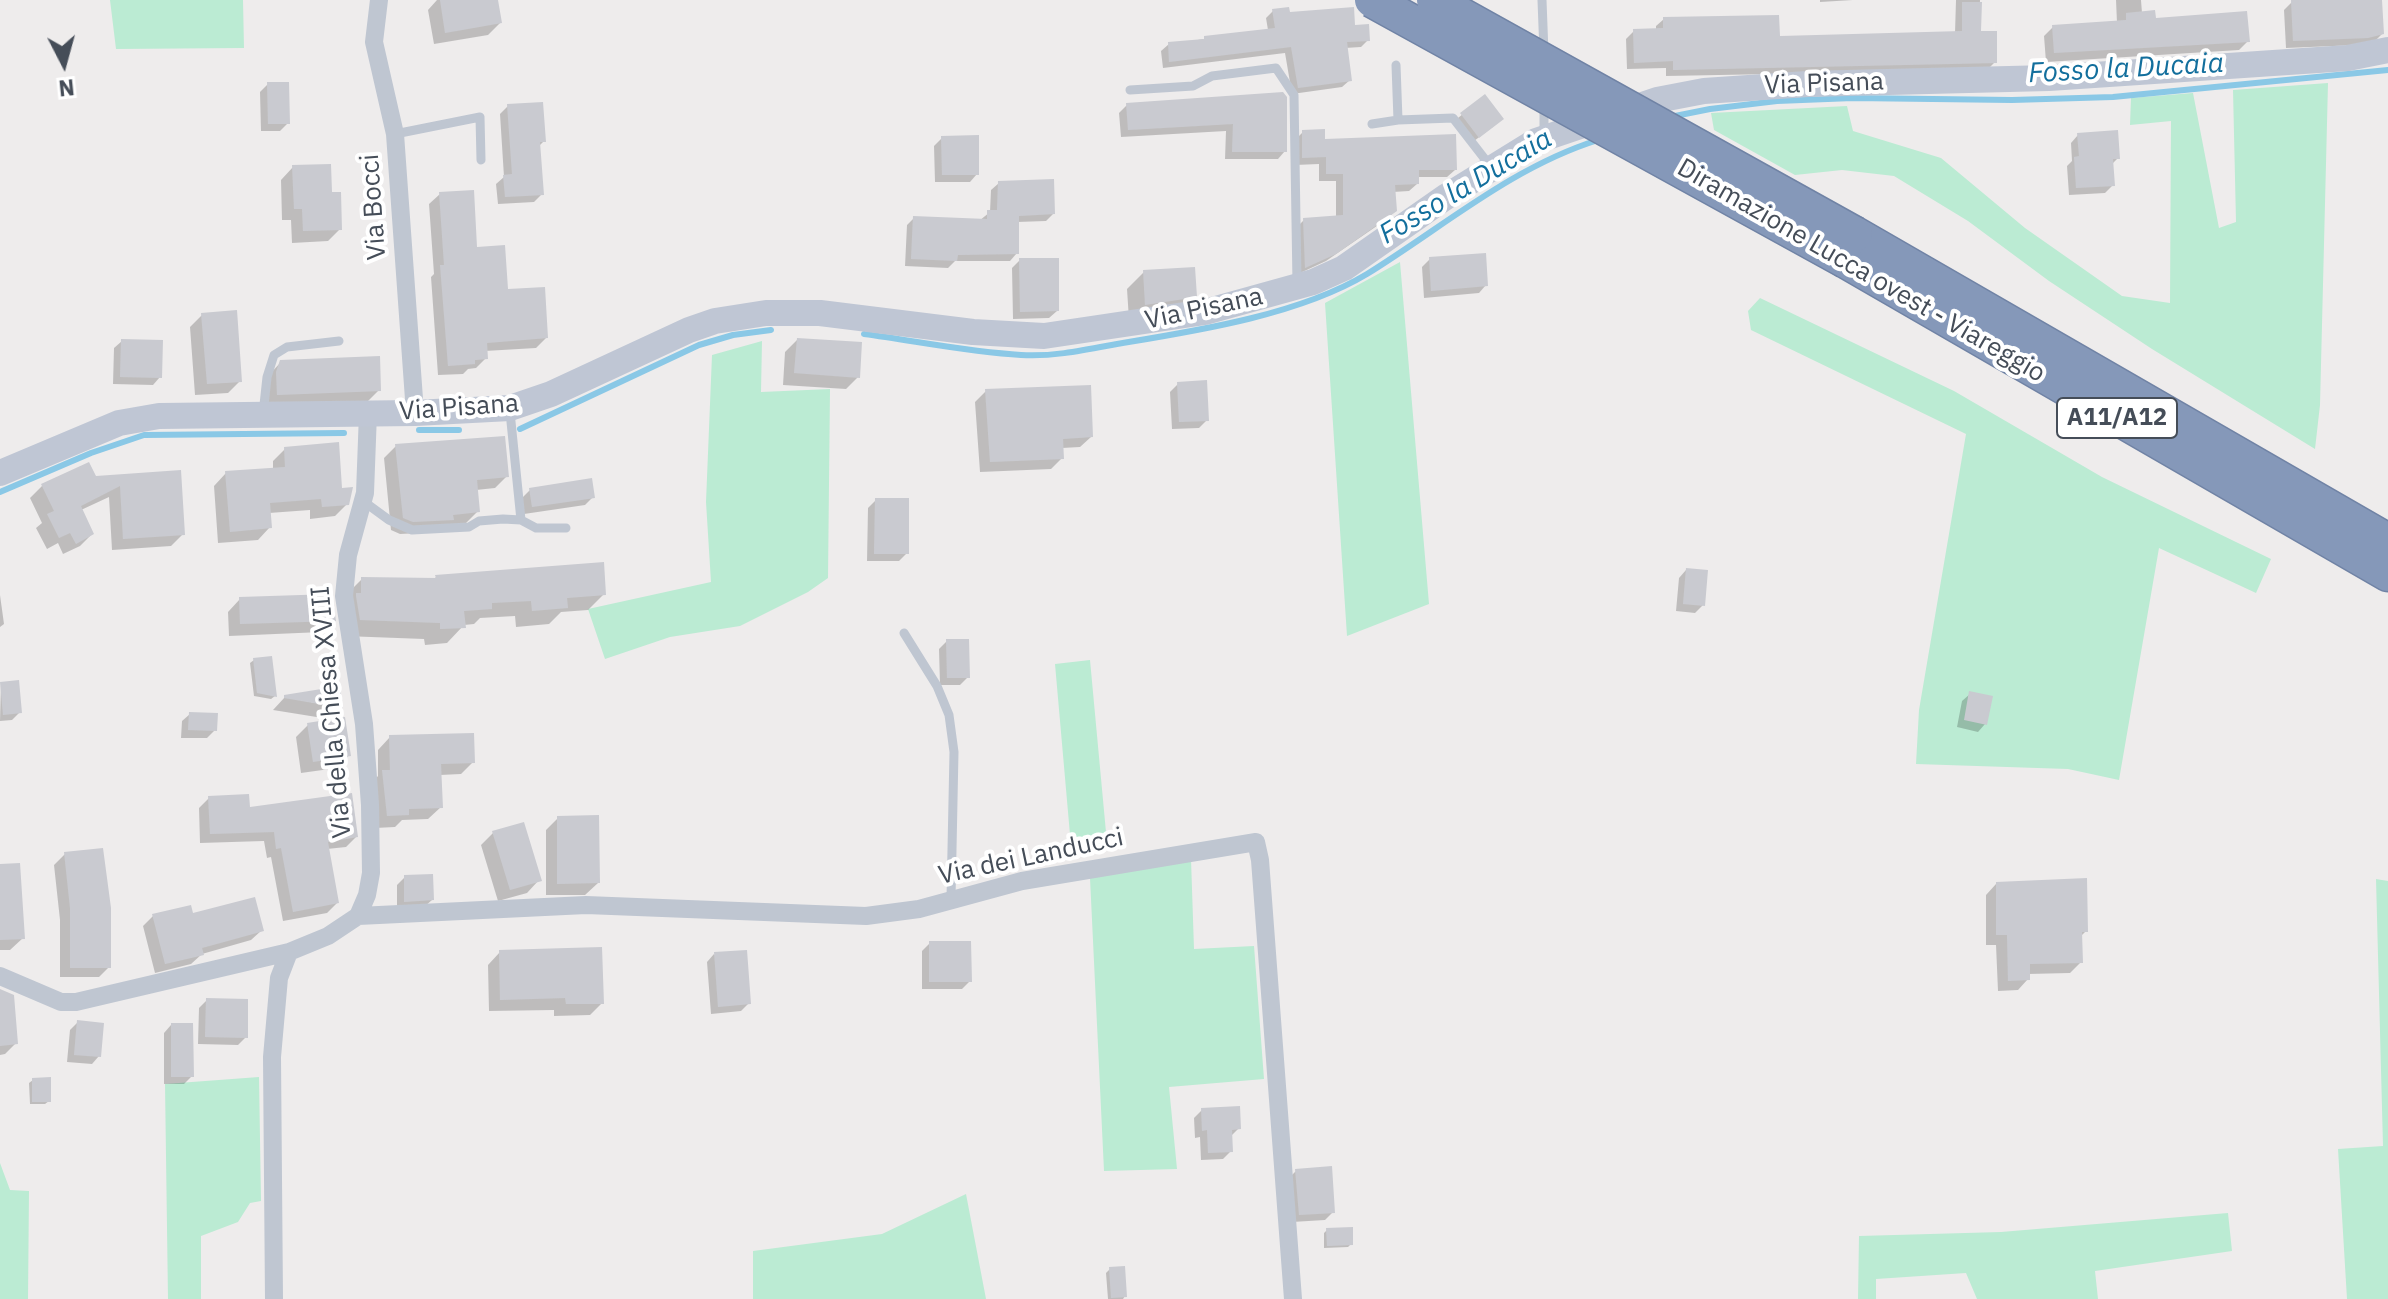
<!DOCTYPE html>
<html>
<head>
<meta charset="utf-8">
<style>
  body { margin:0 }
  #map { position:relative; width:2388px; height:1299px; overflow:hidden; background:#eeecec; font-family:"IBM Plex Sans",sans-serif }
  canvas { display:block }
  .north { position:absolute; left:24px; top:24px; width:80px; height:80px; -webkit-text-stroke:6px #fff; paint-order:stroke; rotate:174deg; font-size:22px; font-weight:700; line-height:32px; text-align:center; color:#454d58 }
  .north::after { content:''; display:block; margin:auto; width:28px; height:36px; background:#454d58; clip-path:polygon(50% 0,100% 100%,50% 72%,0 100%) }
</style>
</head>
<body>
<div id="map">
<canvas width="2388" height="1299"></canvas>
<div class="north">N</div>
</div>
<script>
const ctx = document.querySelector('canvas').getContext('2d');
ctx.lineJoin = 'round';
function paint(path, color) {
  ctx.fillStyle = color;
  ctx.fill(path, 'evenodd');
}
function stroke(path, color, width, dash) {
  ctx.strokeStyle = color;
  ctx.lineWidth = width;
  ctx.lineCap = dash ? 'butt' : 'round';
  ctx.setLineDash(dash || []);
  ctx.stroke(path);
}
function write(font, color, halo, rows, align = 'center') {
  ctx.font = font + ' "IBM Plex Sans",sans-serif';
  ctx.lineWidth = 8;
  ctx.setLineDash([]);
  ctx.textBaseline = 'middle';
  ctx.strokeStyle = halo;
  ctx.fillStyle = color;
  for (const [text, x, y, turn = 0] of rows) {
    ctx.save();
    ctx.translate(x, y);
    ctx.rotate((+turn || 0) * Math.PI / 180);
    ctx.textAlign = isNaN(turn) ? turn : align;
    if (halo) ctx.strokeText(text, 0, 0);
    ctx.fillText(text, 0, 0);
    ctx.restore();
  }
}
const green = new Path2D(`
  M110 0H243L244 48 116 49Z
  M2328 83 2320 405 2315 449 2152 349 2049 281 1968 221 1894 176 1842 170 1795 175 1714 130 1711 113 1847 106 1853 131 1941 158 2025 228 2122 296 2170 303 2171 121 2130 125 2131 98 2193 93 2219 228 2236 222 2233 90Z
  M1400 262 1429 604 1347 636 1325 303Z
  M1760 298 1954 391 2102 477 2271 559 2256 593 2159 548 2119 780 2068 769 1916 764 1919 710 1966 434 1751 330 1748 311Z
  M762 341 761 392 830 389 828 578 808 592 740 626 670 637 605 659 588 609 711 582 706 502 712 355Z
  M1090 660 1107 843 1071 846 1055 664Z
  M1191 859 1194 949 1254 946 1264 1079 1169 1087 1177 1169 1104 1171 1090 878Z
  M2376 879 2388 881V1299H2347L2338 1149 2383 1146Z
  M259 1077 261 1201 250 1203 238 1222 201 1236V1299H168L165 1084Z
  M0 1163 10 1190 29 1191 28 1299H0Z
  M966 1194 986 1299H753V1251L882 1234Z
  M2228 1213 2232 1251 2095 1271 2098 1299H1977L1966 1273 1876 1279V1299H1858L1859 1236 2001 1232Z`);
const shadow = new Path2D(`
  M437 0H496L500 23 488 35 434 44 428 10Z
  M1820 0H1853L1820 2Z
  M1956 0H1980L1979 33 1995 62 1987 70 1666 76V68L1627 69 1626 39 1634 31 1656 30V26L1664 19 1778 38 1955 33Z
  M2116 0H2141L2142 13 2154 21 2248 41 2239 50 2046 62 2044 36 2053 27 2117 23Z
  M2313 0H2380L2382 34 2374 42 2358 45 2286 48 2284 10 2292 2Z
  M1273 11 1354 27 1368 40 1361 47 1345 48 1350 80 1342 87 1292 94 1285 53 1163 68 1161 51 1169 44 1268 30 1266 18Z
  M268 84 288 123 280 131H261L260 92Z
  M1282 95 1285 151 1278 159H1225L1226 131 1121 137 1119 113 1127 105Z
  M1484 97 1494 126 1470 144 1453 122Z
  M508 106 544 141 539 146 542 194 534 202 498 204 496 184 504 177 500 114Z
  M1303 132 1323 141 1455 170 1447 177H1417V184L1409 191 1393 192 1395 211 1387 219 1326 261 1298 274 1296 228 1304 220 1336 218V181H1319V164L1295 165V140Z
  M2078 135 2118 158 2112 164 2113 185 2105 193 2069 195 2067 166 2072 161 2071 143Z
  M942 138 977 174 970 182H935L934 146Z
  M293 167 330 194 340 229 328 241 292 243 291 220H282L281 180Z
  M999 183 1053 214 1046 221 1017 222V253L1010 261H955L948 268 905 266 907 225 914 218 979 221 990 212 991 190Z
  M440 194 506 291 546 338 536 348 485 351 486 358 476 368 468 369 463 374 438 375 431 277 434 274 429 204Z
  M1430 259 1486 285 1479 293 1424 298 1422 267Z
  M1020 260 1057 311 1049 318 1013 319 1012 268Z
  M1144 272 1195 296 1179 313 1129 320 1127 289Z
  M202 315 240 381 228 393 195 395 190 327Z
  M797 340 858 377 846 389 783 385 785 352Z
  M122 341 160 377 153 385 113 384 114 348Z
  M281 362 379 390 367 402 266 407 269 375Z
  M1178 384 1207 420 1199 428 1172 429 1170 392Z
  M986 391 1091 437 1080 447 1062 448V458L1051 469 980 472 975 402Z
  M396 446 507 476 495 488 476 490 478 511 466 523 439 532 400 534 391 530 384 458Z
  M285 449 341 490 347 504 335 516 310 519V510L269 513 270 527 258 540 218 543 214 486 226 473 273 470V461Z
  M179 472 183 534 171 546 112 550 109 497 81 510 92 534 80 546 63 554 58 543 47 549 36 528 42 523 30 498 42 486 94 478Z
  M530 490 593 497 585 505 524 514 522 498Z
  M876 500 907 553 899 561H867L868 508Z
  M1686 570 1703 605 1695 613 1676 611 1679 578Z
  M436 577 604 594 588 610 561 612 549 624 516 627 515 616 480 618 474 624 464 625 447 643 425 645 424 639 344 636 345 596 362 579 433 580Z
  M0 595 4 624 0 627Z
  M240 599 334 620 322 632 229 636 228 612Z
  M947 641 968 677 960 685H940L939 649Z
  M254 660 275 696 271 699 254 696 250 663Z
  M1 684 20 712 12 720 0 721Z
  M1970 694 1985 724 1978 732 1957 727 1962 701Z
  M285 697 341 708 329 719 273 710Z
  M190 714 215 730 207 738H181L182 721Z
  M308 725 349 755 337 768 301 773 296 737Z
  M390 737 473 762 461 774 440 775 441 807 428 819 402 820 395 827 375 828 371 784 378 776V750Z
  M209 798 356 837 346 847 327 849 337 903 327 913 283 921 271 857 267 858 264 841 200 843 199 808Z
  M558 818 598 883 585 895H546V830Z
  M493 833 539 880 527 893 498 901 481 845Z
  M65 854 109 967 99 977H60V920L54 865Z
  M0 866 23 938 10 950H0Z
  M405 877 432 900 424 907 397 909V885Z
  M1996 884 2086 931 2080 937 2081 962 2070 973 2028 974V979L2018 990 1998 991 1996 945H1986V895Z
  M192 915 262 930 251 940 202 954 191 964 155 973 143 926 153 916Z
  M930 943 970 981 962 989H922V951Z
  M500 952 602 1003 590 1015 554 1016V1010L489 1011 488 965Z
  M714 954 749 1003 741 1011 711 1014 707 962Z
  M0 991 16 1043 5 1054 0 1055Z
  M207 1000 246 1037 238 1045 198 1044 199 1008Z
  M78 1022 99 1056 92 1064 67 1062 70 1030Z
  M171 1025 192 1076 184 1084H164V1033Z
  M33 1080 49 1101 45 1104H30L29 1083Z
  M1202 1110 1239 1128 1230 1137 1231 1151 1223 1159 1201 1160 1200 1137 1195 1138 1194 1118Z
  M1296 1171 1333 1212 1325 1220 1292 1222 1288 1179Z
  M1327 1230 1351 1244 1348 1247 1324 1248V1233Z
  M1110 1269 1125 1296 1123 1299H1108L1106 1273Z`);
const stream = new Path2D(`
  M1670 117 1710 109 1777 101 1853 98 2012 100 2113 97 2388 70
  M864 334C916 341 969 352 1021 355 1053 357 1085 350 1117 344 1196 331 1299 315 1367 274 1443 227 1512 167 1598 140
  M520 429 699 345 733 335 771 330
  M419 430H459
  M0 492 91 453 144 435 344 433`);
const building = new Path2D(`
  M440 0H498L502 23 445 33Z
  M2291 0H2382L2384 34 2368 38 2293 41Z
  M1962 2H1982L1981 31H1997V63L1673 70V61L1634 63 1633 29 1663 28V17L1779 15 1780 36 1962 31Z
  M1289 7 1290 12 1354 7 1355 25 1369 24 1370 41 1347 42 1352 81 1298 88 1291 47 1169 62 1168 42 1204 39V36L1275 28 1272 9Z
  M2155 10 2156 18 2247 11 2250 42 2054 53 2052 25 2126 20V13Z
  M267 82H289L290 124H268Z
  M1283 92 1287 97V152H1232L1233 124 1128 130 1126 103Z
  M1485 94 1504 119 1479 138 1460 113Z
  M543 102 546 142H540L544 195 505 197 503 175 512 174 507 104Z
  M1325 129V139L1456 134 1457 170H1419V184L1395 185 1397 211 1336 254 1305 268 1303 218 1343 215V174H1326V157L1302 158V130Z
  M2118 130 2120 159H2113L2115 186 2076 188 2074 157 2079 156 2077 133Z
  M979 135V175H942L941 136Z
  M331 164 332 192H341L342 230 303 231 302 209H294L292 165Z
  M1054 179 1055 214 1019 216V254L958 255 957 261 911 259 913 216 987 219V210H997L998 181Z
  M474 190 477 247 505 245 508 289 545 287 548 338 487 343 488 359 475 360V364L448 366 440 265H444L439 192Z
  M1486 253 1488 286 1431 291 1429 257Z
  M1019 258H1059V311L1020 312Z
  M1195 267 1197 297 1145 305 1143 270Z
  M237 310 242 382 207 384 201 313Z
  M797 338 862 342 860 378 794 373Z
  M121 339 163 340 162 378 120 377Z
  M380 356 381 391 277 395 276 372 280 360Z
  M1207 380 1209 421 1179 422 1177 382Z
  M1091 385 1093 437 1063 439 1064 459 990 462 985 389Z
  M505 436 509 477 477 480 480 512 453 515 454 520 413 522 403 518 395 444Z
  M339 442 342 488 353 487 349 505 322 507 321 499 270 503 272 528 230 532 225 471 285 467 284 447Z
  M89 462 96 476 181 470 185 535 123 539 120 486 81 506 94 534 76 544 70 533 59 538 47 514 54 511 41 484Z
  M592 478 595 498 532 507 529 488Z
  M875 498H909V554H874Z
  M604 562 606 595 567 598 568 608 532 611 531 601 492 603V609L464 611 466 628 440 629V623L360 620 356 596V593H361V577L436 578 435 575Z
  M1686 568 1708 570 1705 606 1683 604Z
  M332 594 336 621 240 624 239 597Z
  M946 639H969L970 678H947Z
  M272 656 277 697 257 693 253 658Z
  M19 680 22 713 3 715 0 682Z
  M340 686 343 708 284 698V695Z
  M1969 691 1993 696 1987 725 1964 720Z
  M189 712 218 713 217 731 188 730Z
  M345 717 351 756 313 762 307 723Z
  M474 733 475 763 441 764 443 808 409 809V815L387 816 382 770H390L389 735Z
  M352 793 358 837 328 842 339 903 293 912 281 848 276 849 274 832 210 834 208 796 249 794 250 807Z
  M599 815 600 883 557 884V816Z
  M524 822 542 881 510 890 492 831Z
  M103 848 111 908V968H70V908L64 852Z
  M20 863 25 939 0 940V864Z
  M433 874 434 900 404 902V875Z
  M2087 878 2088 932H2082L2083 963 2030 964V980L2008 981 2007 935H1996V882Z
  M255 897 264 931 202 948 204 955 165 964 152 914 191 905 193 913Z
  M929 941H971L972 982H929Z
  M602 947 604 1004H566L565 998 500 1000 499 950Z
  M747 950 751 1004 718 1007 714 952Z
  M0 989 14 995 18 1044 0 1046Z
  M206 998 248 999V1038L205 1037Z
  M77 1020 104 1023 101 1057 74 1055Z
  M171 1023H193L194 1077H171Z
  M51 1077V1102H32V1078Z
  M1240 1106 1241 1129 1232 1130 1233 1152 1208 1153 1207 1130 1202 1131 1201 1108Z
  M1332 1166 1335 1213 1299 1215 1295 1169Z
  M1353 1227V1245L1327 1246 1326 1228Z
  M1125 1266 1127 1297 1111 1298 1109 1267Z`);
const lane = new Path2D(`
  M1542 0 1544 53
  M1396 65 1398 120 1453 118 1491 167
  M1130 90 1193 86 1212 76 1276 68 1294 95 1297 284
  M1544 103V137
  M1372 124 1398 120
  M395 134 480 117 481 160
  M510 412 521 520
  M263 414 267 377 274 355 287 347 339 341
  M363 501 389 520 412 530 469 527 479 521 503 519 521 520 536 528H566
  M904 633 937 686 949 715 954 752 951 898`);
const street = new Path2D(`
  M379 0 374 42 395 134 415 413
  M358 916 586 905 866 916 919 909 1022 881 1256 842 1260 860 1293 1299
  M0 976 61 1002H76L289 952
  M274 1299 272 1057 279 978 289 952 328 936 358 916 367 895 371 873 370 805 364 724 344 596 348 555 365 493 368 413`);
const secondary = new Path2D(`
  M0 473 119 423 159 416 415 413 510 408 551 394 689 330 715 321 766 313H820L973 332 1044 336 1205 312 1313 282 1344 268 1447 196 1536 141 1657 100 1704 91 1808 84 2049 78 2348 58 2388 50`);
const highway = new Path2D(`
  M1855 234 2388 541
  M1846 261 2388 574`);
const highwayBridge = new Path2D(`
  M1372 0 1846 261
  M1434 0 1855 234`);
const shields = [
  [2117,418,120]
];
const shieldNames = [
  ["A11/A12",2117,418]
];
const streetNames = [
  ["Via Pisana",1824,84,-2],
  ["Via Bocci",374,207,-94],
  ["Diramazione Lucca ovest - Viareggio",1861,271,30],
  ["Via Pisana",1204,309,-12],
  ["Via Pisana",459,408,-4],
  ["Via della Chiesa XVIII",332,712,-95],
  ["Via dei Landucci",1031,857,-12]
];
const waterNames = [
  ["Fosso la Ducaia",2126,69,-3],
  ["Fosso la Ducaia",1466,187,-31]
];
paint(green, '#bbebd3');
paint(shadow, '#0003');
stroke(stream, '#8ac8e6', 6);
paint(building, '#c9cad0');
stroke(highway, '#7083a5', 37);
stroke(lane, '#bfc6d1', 9);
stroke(street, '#bfc6d1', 18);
stroke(secondary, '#bfc6d4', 26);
stroke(highway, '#8598b9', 34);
stroke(highwayBridge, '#7083a5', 37, []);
stroke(highwayBridge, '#8598b9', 34);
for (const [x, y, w] of shields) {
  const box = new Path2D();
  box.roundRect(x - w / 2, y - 20, w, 40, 6);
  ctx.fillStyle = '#fff';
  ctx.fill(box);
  stroke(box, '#454d58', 2);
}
write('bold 24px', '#454d58', null, shieldNames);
write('26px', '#454d58', '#fff', streetNames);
write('italic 28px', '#136f9d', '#fff', waterNames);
</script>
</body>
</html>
